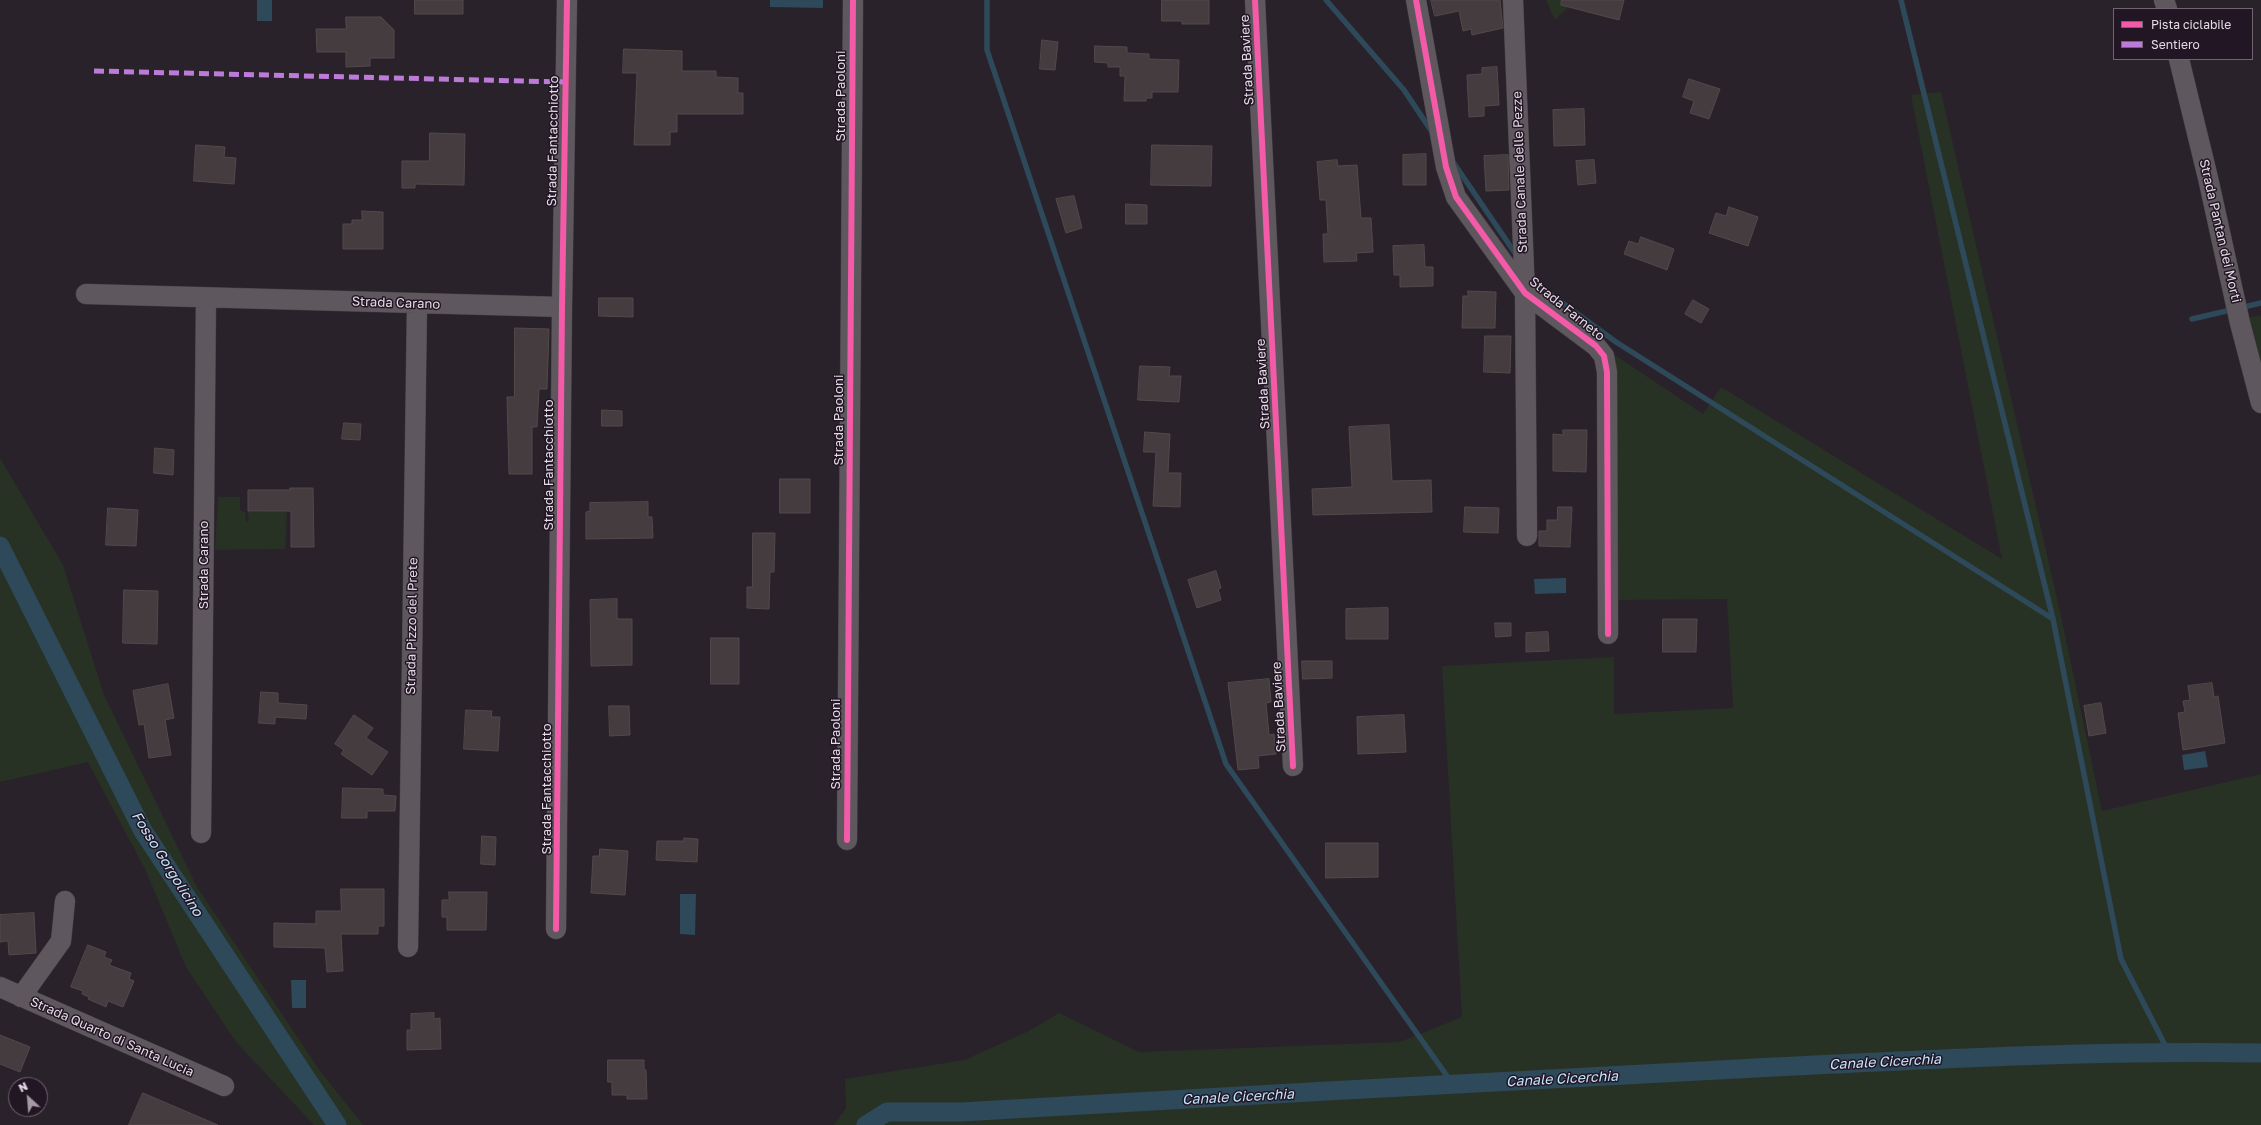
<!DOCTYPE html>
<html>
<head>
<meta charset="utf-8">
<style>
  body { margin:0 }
  #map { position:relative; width:2261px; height:1125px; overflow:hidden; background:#29222a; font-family:"Golos Text",sans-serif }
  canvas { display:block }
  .legend { position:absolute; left:2113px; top:8px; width:140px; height:52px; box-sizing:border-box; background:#221524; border:1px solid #706471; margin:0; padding:5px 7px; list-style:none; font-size:12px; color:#e4dbe5 }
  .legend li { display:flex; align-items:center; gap:8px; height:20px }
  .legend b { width:20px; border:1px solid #706471 }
  .north { position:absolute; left:8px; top:1077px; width:40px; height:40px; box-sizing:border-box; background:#221524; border:1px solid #706471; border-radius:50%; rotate:334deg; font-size:11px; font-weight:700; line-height:16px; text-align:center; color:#e4dbe5 }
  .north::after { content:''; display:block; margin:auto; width:14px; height:18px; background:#a39aa4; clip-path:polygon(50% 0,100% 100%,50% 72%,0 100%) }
</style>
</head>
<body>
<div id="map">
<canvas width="2261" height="1125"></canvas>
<ul class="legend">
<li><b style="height:5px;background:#f35aa7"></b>Pista ciclabile</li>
<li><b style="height:5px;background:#bd7bd9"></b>Sentiero</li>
</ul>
<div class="north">N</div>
</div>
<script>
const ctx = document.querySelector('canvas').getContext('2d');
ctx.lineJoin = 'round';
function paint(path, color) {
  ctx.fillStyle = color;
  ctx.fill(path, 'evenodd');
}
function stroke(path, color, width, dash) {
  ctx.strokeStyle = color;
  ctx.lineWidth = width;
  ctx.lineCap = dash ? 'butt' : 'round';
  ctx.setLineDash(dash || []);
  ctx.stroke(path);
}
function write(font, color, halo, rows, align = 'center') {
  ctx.font = font + ' "Golos Text",sans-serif';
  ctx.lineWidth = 3;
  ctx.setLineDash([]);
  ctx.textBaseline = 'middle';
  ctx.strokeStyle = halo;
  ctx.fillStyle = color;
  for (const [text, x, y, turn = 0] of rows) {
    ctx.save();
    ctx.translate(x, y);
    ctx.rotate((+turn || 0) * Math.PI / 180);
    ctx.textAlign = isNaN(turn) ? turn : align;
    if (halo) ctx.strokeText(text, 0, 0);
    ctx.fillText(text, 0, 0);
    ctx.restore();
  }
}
const green = new Path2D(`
  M1546 0H1572V3L1555 20Z
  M1941 92 2061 616 2102 811 2261 774V1125H834L846 1108 845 1079 964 1060 1029 1031 1059 1013 1139 1052 1400 1042 1462 1017 1442 666 1614 657V714L1733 708 1727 599 1618 600 1615 355 1703 414 1721 387 2002 559 1911 95Z
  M2261 316V364L2247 317Z
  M0 458 63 565 104 695 197 887 320 1071 363 1125H314L236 1042 186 967 146 871 88 762 0 782Z
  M218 497H240V510L245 512 246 522 249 521 248 512 287 511 285 549 215 550Z`);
const water = new Path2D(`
  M257 0H272V21H257Z
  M770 0H823V8L770 7Z
  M1566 578V593L1535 594 1534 579Z
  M2205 751 2208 767 2184 770 2182 755Z
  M680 894H696L695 935 680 934Z
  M291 980H306V1008H292Z`);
const stream = new Path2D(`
  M987 0V50L1226 764 1452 1083
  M1326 0 1404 90 1432 132
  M1901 0 2053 619 2121 959 2168 1051
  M1453 162 1517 256
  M1531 276 1535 283 1616 342 2053 619
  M2192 319 2261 303`);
const canal = new Path2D(`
  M0 546 143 831 337 1125
  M866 1125 887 1112H961C1213 1097 1466 1083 1718 1070 1899 1061 2080 1050 2261 1053`);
const building = new Path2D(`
  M415 0H463V14H415Z
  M1162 0H1209V24H1182V21H1162Z
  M1431 0H1500L1503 28 1472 35 1471 29 1463 31 1459 11 1435 16Z
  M1562 0H1624L1619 20 1561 5Z
  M346 17H381L394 30V58H370V66L346 67V52H317L316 29H346Z
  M1042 40 1058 42 1055 70 1040 69Z
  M1095 46 1127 47V53L1149 54V59L1179 60 1178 92H1152V98H1146V101H1124L1125 76H1120V67H1108V63L1095 62Z
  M624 49 682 51V71H716V77L738 78V93H743V114H677V132H670V145H634L637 73H623Z
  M1497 67 1499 105 1484 106V116L1469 117 1467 75 1482 74V68Z
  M1689 79 1720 89 1709 119 1690 113 1694 101 1683 97Z
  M1584 109 1585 145 1554 146 1553 110Z
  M430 133 465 134 464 185 415 184V188H402V161H429Z
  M196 145 225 147 224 157 236 158 234 184 194 181Z
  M1152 145 1212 146 1211 186 1151 185Z
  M1426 154V185H1403V155Z
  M1508 155 1509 190 1486 191 1484 156Z
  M1337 160 1338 166 1357 165 1361 218H1371L1373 252 1356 253 1357 261 1324 262 1323 234H1328L1326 200H1320L1317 162Z
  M1594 160 1596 183 1578 185 1576 161Z
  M1074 196 1082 228 1066 233 1056 199Z
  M1126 204 1147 205V224H1126Z
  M1729 207 1758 217 1748 246 1709 233 1716 213 1726 216Z
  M362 211 383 212V249H343V224H352V220H362Z
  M1641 237 1674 249 1667 270 1624 254 1629 241 1638 244Z
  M1424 245 1425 267H1433V286L1400 287V275H1394L1393 246Z
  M1468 291 1496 292 1495 328H1462L1463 296H1468Z
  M599 298H633V317L599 316Z
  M1693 300 1709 309 1701 323 1685 314Z
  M515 328 549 329 547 389H539L537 427H532V474H509L507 397H514Z
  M1485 336H1511L1510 373 1484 372Z
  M1140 366 1170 367 1169 376H1181L1179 402 1138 400Z
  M602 410 622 411V426H602Z
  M344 423 361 424 360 440 342 439Z
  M1389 425 1392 481 1431 480 1432 512 1313 515 1312 489 1352 487 1349 427Z
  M1563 430H1587L1586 472 1553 471V434L1563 435Z
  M1145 432 1170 434 1168 473H1181L1180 507 1153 506 1156 452H1144Z
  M155 448 174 450 173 475 154 473Z
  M780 479H810V513H780Z
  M290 488H313L314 547H291V511H248V490H290Z
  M648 502V517H652L653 538 586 539V512L590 511V503Z
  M1465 507 1499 508 1498 533 1464 532Z
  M1558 507H1572L1570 547 1539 546V531H1547V520H1557Z
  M108 508 138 510 136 546 106 545Z
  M753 533H775L774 572H770L769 609 747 608V587H752Z
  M1216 571 1221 588 1218 589 1221 600 1197 608 1188 580Z
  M124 590 158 591 157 644 123 643Z
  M617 599V619H632V665L591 666 590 600Z
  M1388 608V639H1346V609Z
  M1663 619H1697L1696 652H1663Z
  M1495 623H1511V636L1496 637Z
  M1548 632 1549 651 1526 652V633Z
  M711 638H739V684H711Z
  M1302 661H1332V678L1303 679Z
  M1269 679 1271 702 1266 703 1269 735 1274 734 1276 754 1258 756 1259 768 1238 770 1228 683Z
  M2212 683 2214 697 2218 696 2225 743 2183 750 2178 713 2185 712 2183 701 2190 700 2188 686Z
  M168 684 174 718 165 720 171 755 149 758 144 724 139 725 133 691Z
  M261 692 278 693V703L307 705 306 719 275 717V724L259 723Z
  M2101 703 2106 733 2089 736 2084 706Z
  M609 706H629L630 735 610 736Z
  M466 710 492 711 491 717H500L498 751 464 749Z
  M354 715 373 728 366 738 388 752 372 775 341 754 344 750 335 744Z
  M1404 715 1406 752 1358 754 1357 717Z
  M343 788 383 789V795L396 796 395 811H367V818H342Z
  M482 836 496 837 495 865 481 864Z
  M684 838 698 839 697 862 656 860 657 841H684Z
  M1326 843H1378V877L1326 878Z
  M600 849 628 851 625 895 591 893 593 856H599Z
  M341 889H384V926H378V934H341L343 971 327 972 325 948 274 947V923L316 924V911H341Z
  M449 892H487L486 930H447V917H442V900H449Z
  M34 913 36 953 9 955 8 941 0 942V915Z
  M88 945 106 952 104 957 112 960 109 965 131 973 129 979 134 981 123 1007 108 1001 106 1007 88 999 89 997 82 994 83 991 71 987Z
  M434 1013V1019L440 1018 441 1049 407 1050V1030H411V1014Z
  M0 1035 30 1047 20 1072 0 1064Z
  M608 1060H644V1070H646L647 1099H627V1095H612V1082H608Z
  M143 1093 218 1125H129Z`);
const minor = new Path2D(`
  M1255 0 1293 766
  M1416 0 1446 167 1456 197 1525 293 1596 346 1604 356 1607 372 1608 634
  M1513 0 1525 293 1527 536
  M2164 0 2167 9
  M2179 59 2208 178 2240 323 2261 403
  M86 294 562 307
  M201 833 206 298
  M847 840 853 0
  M556 929 562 307 567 0
  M408 947 417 304
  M0 987 224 1086
  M21 997 61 941 65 901`);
const quiet = new Path2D(`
  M94 71 565 82`);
const cycleway = new Path2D(`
  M1255 0 1293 766
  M1416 0 1446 167 1456 197 1525 293 1596 346 1604 356 1607 372 1608 634
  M847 840 853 0
  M556 929 562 307 567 0`);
const streetNames = [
  ["Strada Baviere",1247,60,-93],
  ["Strada Paoloni",841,96,-90],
  ["Strada Fantacchiotto",553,141,-89],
  ["Strada Canale delle Pezze",1520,172,-92],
  ["Strada Pantan dei Morti",2220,231,77],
  ["Strada Carano",396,303,2],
  ["Strada Farneto",1567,309,39],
  ["Strada Baviere",1263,384,-93],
  ["Strada Paoloni",839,420,-90],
  ["Strada Fantacchiotto",549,465,-90],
  ["Strada Carano",204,565,-90],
  ["Strada Pizzo del Prete",412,626,-89],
  ["Strada Baviere",1279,707,-93],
  ["Strada Paoloni",836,744,-90],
  ["Strada Fantacchiotto",547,789,-90],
  ["Strada Quarto di Santa Lucia",112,1037,24]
];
const waterNames = [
  ["Fosso Gorgolicino",167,864,58],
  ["Canale Cicerchia",1885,1062,-3],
  ["Canale Cicerchia",1562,1079,-3],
  ["Canale Cicerchia",1238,1097,-3]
];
paint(green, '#273224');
paint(water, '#2e495a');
stroke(stream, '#2e495a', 5.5);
stroke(canal, '#2e495a', 19);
paint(building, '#453c3f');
stroke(building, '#51494a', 1);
stroke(minor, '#443d44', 21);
stroke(minor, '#5e585e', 20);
stroke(quiet, '#bd7bd9', 5, [10, 5]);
stroke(cycleway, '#f35aa7', 6);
write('13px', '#e4dbe5', '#221524', streetNames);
write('italic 14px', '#c4e6fc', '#221524', waterNames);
</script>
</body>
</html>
